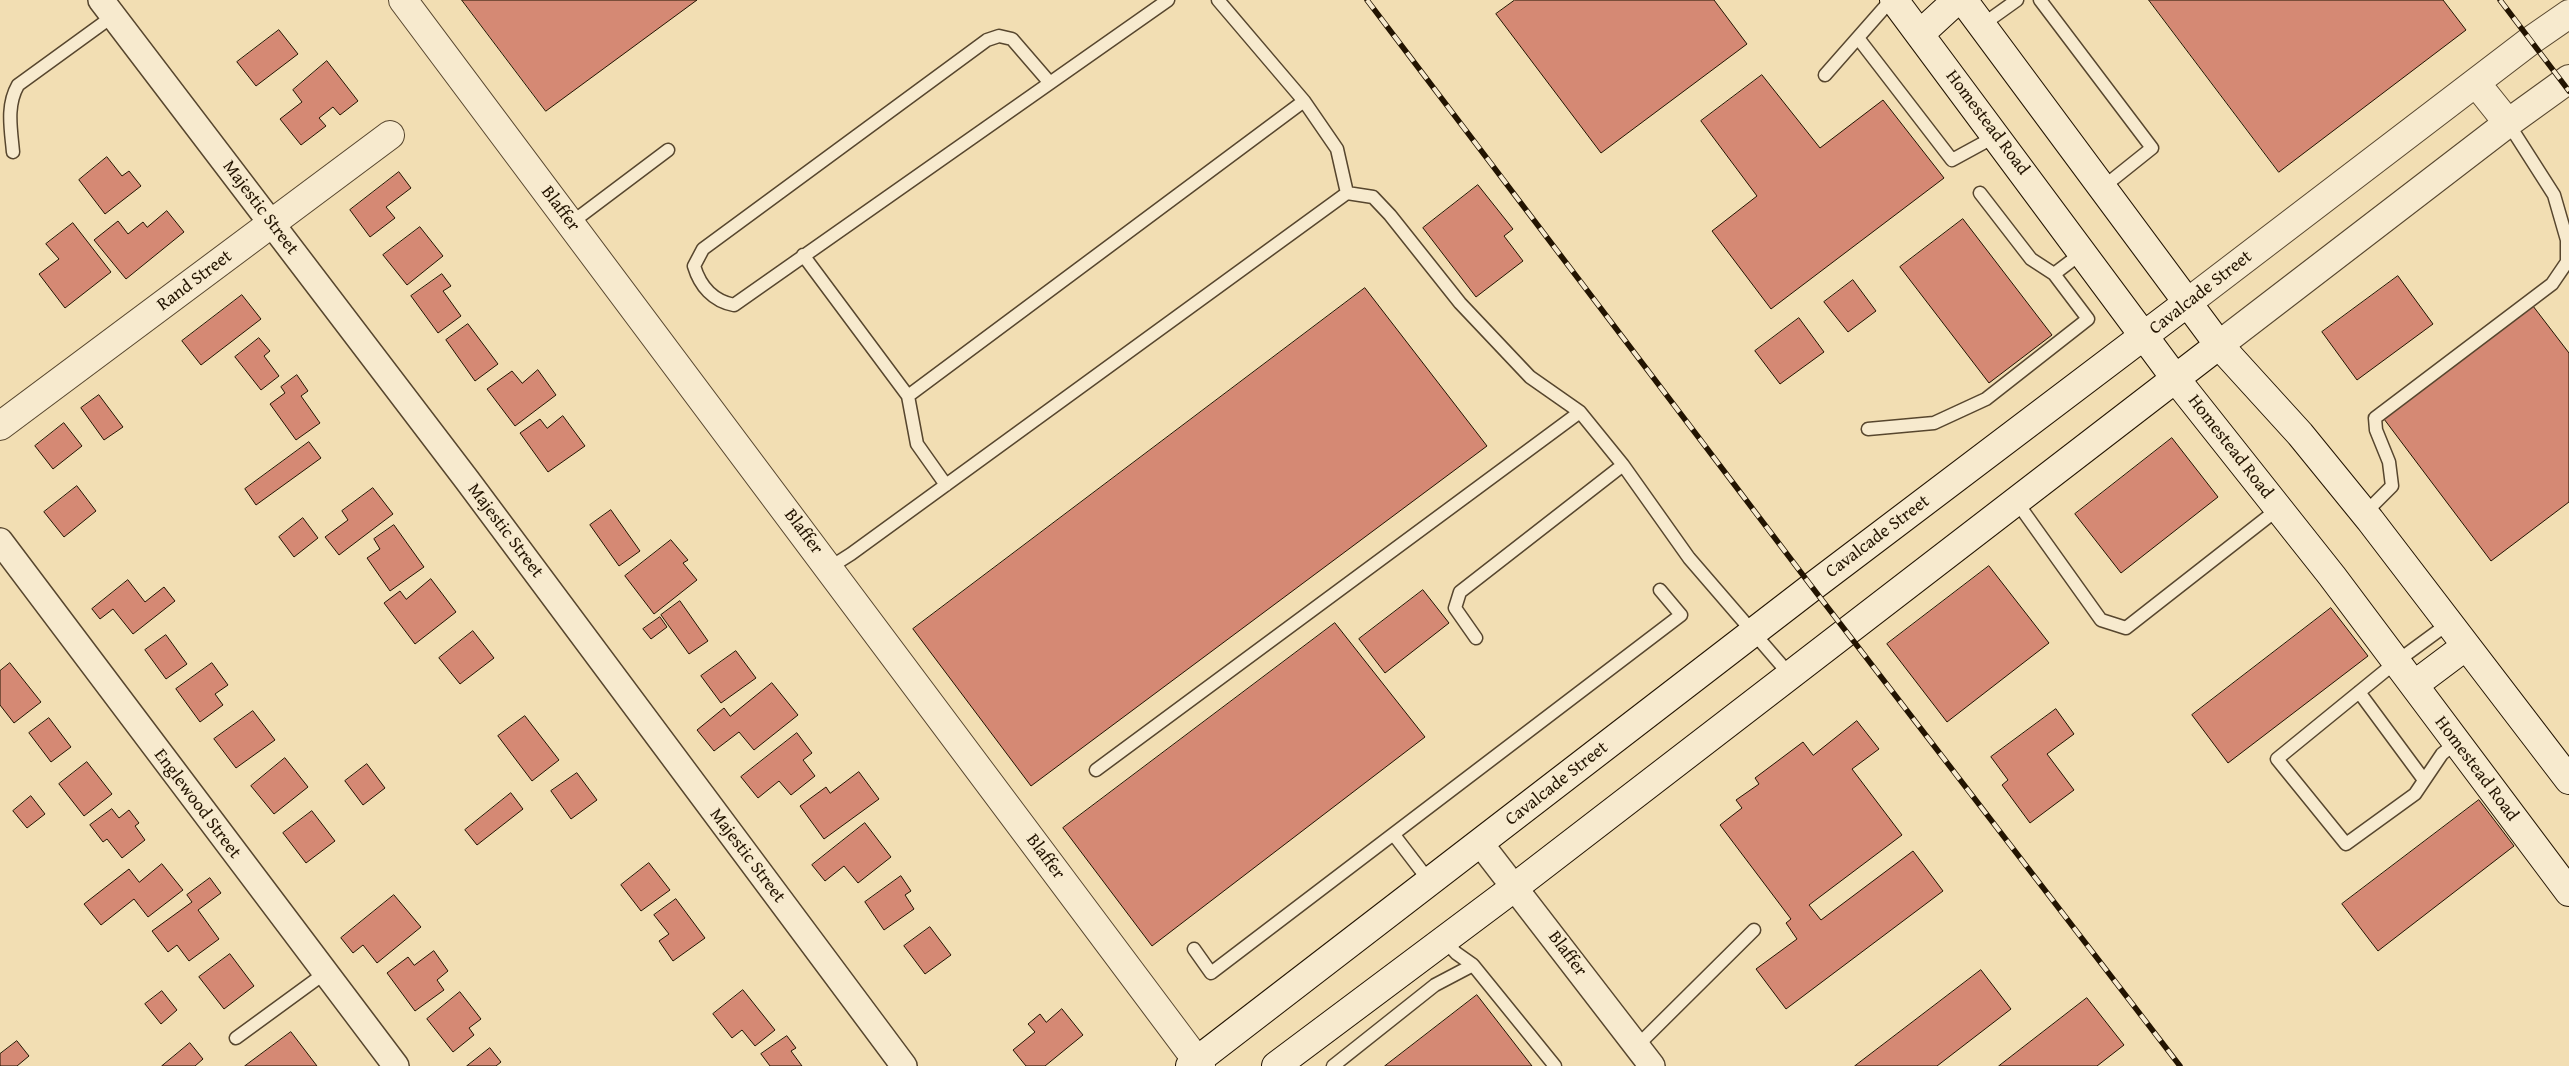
<!DOCTYPE html>
<html>
<head>
<meta charset="utf-8">
<style>
  body { margin:0 }
  canvas { display:block; background:#f2deb3 }
</style>
</head>
<body>
<canvas width="2569" height="1066"></canvas>
<script>
const ctx = document.querySelector('canvas').getContext('2d');
ctx.lineJoin = 'round';
function paint(path, color) {
  ctx.fillStyle = color;
  ctx.fill(path, 'evenodd');
}
function stroke(path, color, width, dash) {
  ctx.strokeStyle = color;
  ctx.lineWidth = width;
  ctx.lineCap = dash ? 'butt' : 'round';
  ctx.setLineDash(dash || []);
  ctx.stroke(path);
}
function write(font, color, halo, rows, align = 'center') {
  ctx.font = font + ' "Gentium Book Plus",serif';
  ctx.lineWidth = 4.5;
  ctx.setLineDash([]);
  ctx.textBaseline = 'middle';
  ctx.strokeStyle = halo;
  ctx.fillStyle = color;
  for (const [text, x, y, turn = 0] of rows) {
    ctx.save();
    ctx.translate(x, y);
    ctx.rotate((+turn || 0) * Math.PI / 180);
    ctx.textAlign = isNaN(turn) ? turn : align;
    if (halo) ctx.strokeText(text, 0, 0);
    ctx.fillText(text, 0, 0);
    ctx.restore();
  }
}
const building = new Path2D(`
  M462 0H697L546 111Z
  M1515 0H1714L1747 44 1601 153 1496 14Z
  M2149 0H2443L2466 30 2279 172Z
  M279 30 298 54 256 86 237 62Z
  M327 61 358 101 340 115 333 107 319 118 326 126 301 145 280 119 302 102 293 90Z
  M1762 75 1820 148 1883 100 1944 178 1771 309 1712 231 1757 196 1701 121Z
  M107 157 122 176 129 171 141 186 105 214 79 180Z
  M399 172 411 188 386 207 395 218 370 237 350 210Z
  M1478 185 1513 229 1504 236 1523 261 1476 297 1423 228Z
  M167 211 184 232 126 279 94 240 118 221 128 234 143 222 147 227Z
  M1963 219 2052 335 1989 383 1900 267Z
  M73 223 111 272 65 308 39 274 59 259 46 244Z
  M420 227 443 256 407 285 383 255Z
  M442 274 451 286 443 291 461 316 438 333 411 296Z
  M2398 276 2433 324 2357 380 2322 332Z
  M1853 280 1876 311 1848 332 1824 302Z
  M1365 288 1487 446 1031 786 913 629Z
  M242 295 261 319 201 365 182 341Z
  M2533 306 2569 353V502L2491 561 2384 419Z
  M1799 318 1824 352 1780 384 1755 351Z
  M468 324 498 364 475 381 446 340Z
  M259 338 270 351 264 356 279 376 261 390 235 357Z
  M538 370 556 395 515 426 487 389 512 371 522 383Z
  M297 375 308 391 301 396 320 423 296 440 270 404 285 393 281 387Z
  M99 395 123 427 104 440 81 408Z
  M563 416 585 446 548 472 520 433 540 419 547 428Z
  M64 423 82 446 53 469 35 446Z
  M2172 438 2218 497 2121 573 2075 514Z
  M309 442 321 458 256 505 245 489Z
  M77 486 96 511 64 537 44 512Z
  M373 488 393 514 339 555 325 537 348 520 342 511Z
  M611 510 640 551 619 566 590 525Z
  M303 518 318 538 294 557 279 537Z
  M394 525 424 567 390 591 367 558 380 549 374 539Z
  M671 540 688 560 683 563 697 580 654 614 625 576Z
  M1989 566 2049 643 1947 722 1887 644Z
  M431 579 456 612 415 644 384 603 400 591 406 599Z
  M128 580 145 602 164 587 175 601 133 634 113 609 100 619 92 609Z
  M1423 590 1449 623 1385 673 1359 639Z
  M680 601 708 641 689 654 661 615Z
  M2331 608 2368 656 2228 763 2192 715Z
  M660 617 667 627 651 639 643 629Z
  M1335 623 1425 737 1152 946 1063 828Z
  M473 631 494 658 460 684 439 658Z
  M166 635 187 664 166 679 145 650Z
  M736 651 756 678 721 703 701 676Z
  M10 663 41 702 14 723 0 705V671Z
  M212 663 228 685 215 694 223 705 200 722 176 689Z
  M772 683 798 715 754 750 739 732 714 751 697 730 724 708 730 716Z
  M2056 709 2074 734 2047 754 2074 790 2030 823 2002 785 2008 780 1991 757Z
  M253 711 275 740 236 768 214 739Z
  M525 716 559 760 532 781 498 736Z
  M49 718 71 747 51 762 29 733Z
  M1857 721 1879 749 1852 769 1902 835 1809 905 1821 920 1913 851 1943 891 1786 1009 1756 969 1797 939 1786 923 1791 919 1720 825 1742 808 1736 800 1759 784 1755 778 1803 742 1813 755Z
  M797 733 812 753 803 760 815 776 791 795 779 781 758 798 741 777Z
  M285 758 308 787 274 814 251 786Z
  M87 762 112 794 84 816 59 784Z
  M367 764 385 788 363 805 345 781Z
  M859 772 879 799 824 839 800 806 826 787 830 793Z
  M577 773 597 800 571 819 551 791Z
  M511 793 523 809 477 845 465 830Z
  M31 796 45 814 27 828 13 811Z
  M2479 800 2514 846 2378 951 2342 904Z
  M112 809 119 818 129 810 139 823 135 826 145 840 122 858 107 839 103 842 90 825Z
  M312 811 335 841 306 863 283 833Z
  M865 823 891 857 858 883 844 866 825 881 812 865Z
  M649 863 670 890 641 911 621 885Z
  M162 864 183 890 148 917 134 899 101 925 84 904 129 869 139 882Z
  M901 876 911 891 905 895 914 909 884 930 865 902Z
  M210 878 221 893 198 910 219 939 189 961 177 945 168 952 152 931 192 902 187 895Z
  M394 895 421 927 377 963 363 945 353 953 341 938Z
  M676 899 705 938 673 961 659 941 669 934 654 915Z
  M930 927 951 955 925 974 904 946Z
  M434 951 448 971 437 980 444 990 415 1011 387 973 408 957 414 965Z
  M230 954 254 986 224 1009 199 977Z
  M1981 970 2011 1009 1937 1066H1855Z
  M743 990 775 1030 755 1046 742 1030 732 1038 713 1014Z
  M162 991 177 1010 161 1024 145 1004Z
  M460 992 481 1019 469 1028 474 1035 453 1052 427 1019Z
  M1477 995 1532 1066H1385Z
  M2087 998 2124 1045 2097 1066H1999Z
  M1062 1009 1083 1035 1045 1066H1026L1013 1050 1035 1032 1028 1024 1040 1014 1046 1022Z
  M291 1032 317 1066H245Z
  M787 1036 796 1048 791 1051 802 1066H770L761 1054Z
  M17 1041 29 1056 17 1066H0V1054Z
  M190 1043 203 1059 195 1066H162Z
  M490 1048 501 1062 496 1066H467Z`);
const service = new Path2D(`
  M1218 0 1304 101 1337 149 1347 193
  M2040 0 2152 148 2102 188
  M1982 25 2017 0
  M1858 38 1952 160 1996 136
  M1825 75 1891 0
  M1050 83 1012 39 999 36 987 40 703 249 694 266C700 286 713 301 734 305L1168 0
  M13 152C11 129 6 106 18 85L113 16
  M571 223 668 150
  M803 255 908 396 1304 101
  M2054 274 2083 252
  M908 396 917 444 946 485
  M1868 429 1934 423 1986 399 2088 319 2054 274 2031 259 1980 193
  M2016 501 2101 620 2126 628 2278 509
  M2365 513 2392 486 2389 462 2376 430 2375 418 2552 284 2567 262V240L2554 195 2508 123
  M829 568 851 554 1347 193 1373 197 1390 215 1460 303 1530 377 1580 412 1623 465 1689 558 1790 675
  M2449 623 2396 662 2277 759 2346 844 2415 794 2442 754 2457 742
  M1476 638 1455 608 1460 592 1623 465
  M2359 692 2424 780
  M1096 770 1580 412
  M1394 835 1430 882
  M1444 940 1456 953 1473 965
  M1194 949 1211 973 1681 615 1660 590
  M236 1038 325 973
  M1637 1046 1754 930
  M1333 1066 1435 985 1473 965 1555 1066`);
const minor = new Path2D(`
  M101 0 467 480 904 1066
  M0 541 396 1066
  M1480 843 1652 1066`);
const tertiary = new Path2D(`
  M403 0 1201 1066
  M2476 83 2508 123
  M2187 303 2530 41 2569 14
  M2219 345 2508 123 2569 79
  M0 426 390 135`);
const secondary = new Path2D(`
  M1894 0 2175 378 2332 576 2569 892
  M1963 0 2219 345 2300 434 2370 520 2569 780
  M1920 34 1957 0
  M2414 685 2466 646
  M1190 1066 1812 587 2187 303
  M1276 1066 1515 887 2219 345`);
const rail = new Path2D(`
  M1367 0 1812 587 2180 1066
  M2500 0 2569 91`);
const streetNames = [
  ["Homestead Road",1987,123,53],
  ["Majestic Street",260,208,53],
  ["Blaffer",560,209,53],
  ["Rand Street",195,281,-37],
  ["Cavalcade Street",2201,293,-38],
  ["Homestead Road",2230,447,52],
  ["Majestic Street",505,531,53],
  ["Blaffer",803,532,53],
  ["Cavalcade Street",1878,537,-37],
  ["Homestead Road",2476,769,53],
  ["Cavalcade Street",1557,784,-38],
  ["Englewood Street",197,804,53],
  ["Majestic Street",747,856,53],
  ["Blaffer",1045,857,53],
  ["Blaffer",1567,954,53]
];
paint(building, '#d58974');
stroke(building, '#231401', 1);
stroke(service, '#57462e', 15);
stroke(minor, '#57462e', 28);
stroke(tertiary, '#57462e', 30);
stroke(secondary, '#231401', 30);
stroke(service, '#f7eace', 12);
stroke(minor, '#f7eace', 25);
stroke(tertiary, '#f7eace', 28);
stroke(secondary, '#f7eace', 28);
stroke(rail, '#231401', 5.5);
stroke(rail, '#f7eace', 4, [11]);
write('18px', '#231401', '#f7eace', streetNames);
</script>
</body>
</html>
